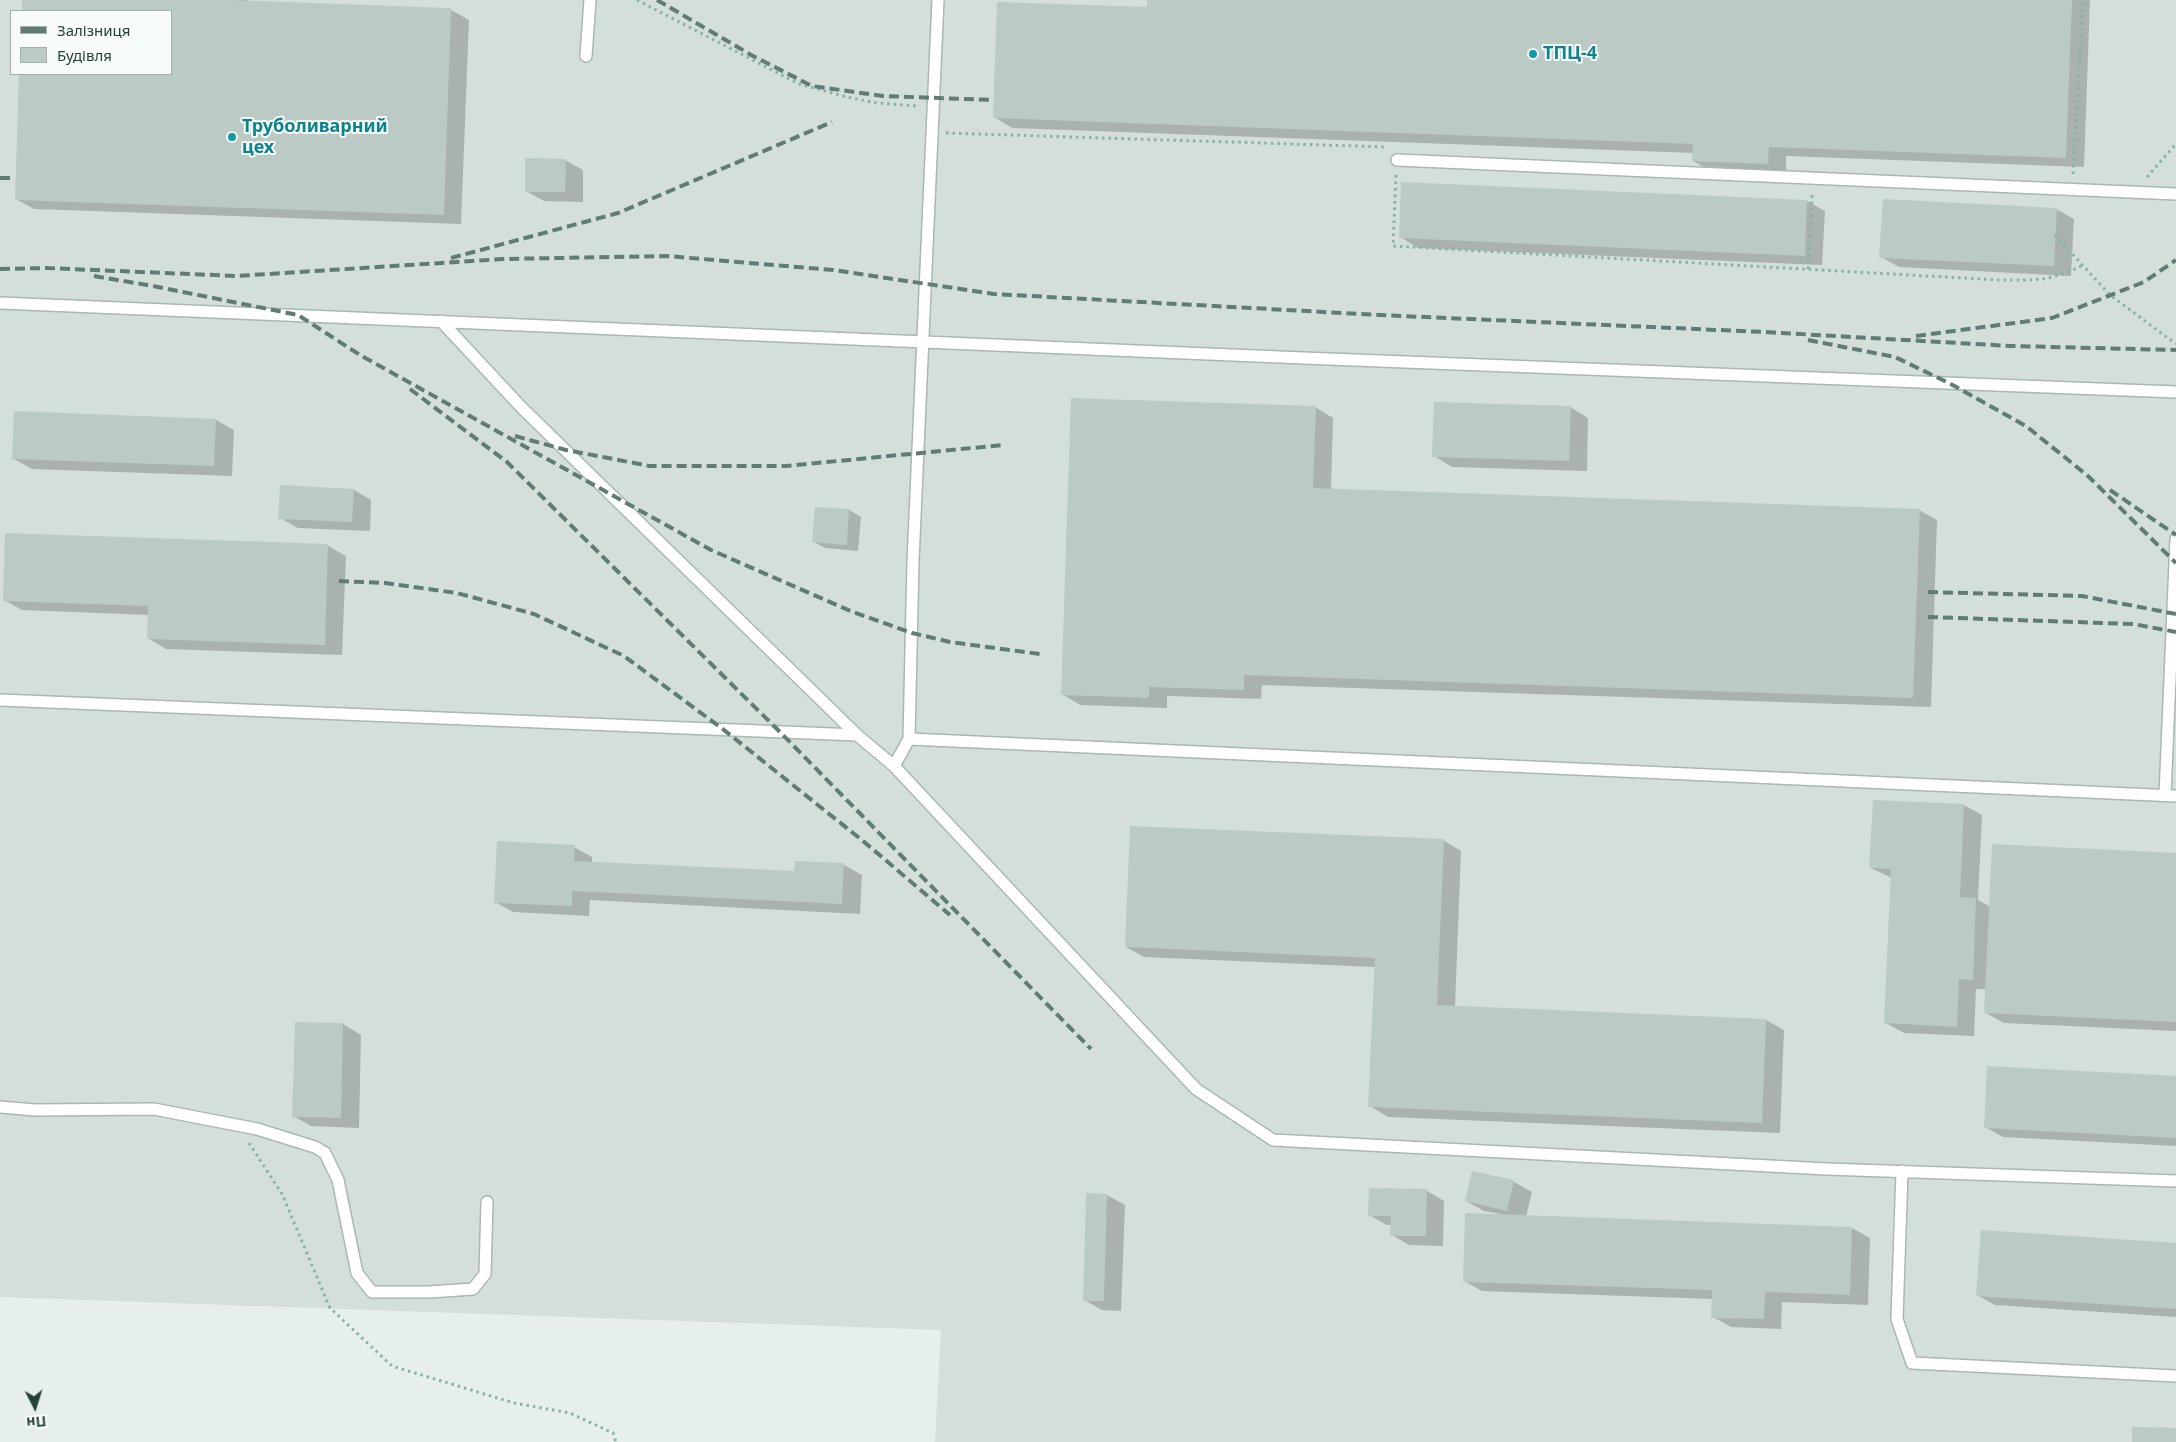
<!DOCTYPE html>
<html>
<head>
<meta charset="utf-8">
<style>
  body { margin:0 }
  #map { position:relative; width:2176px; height:1442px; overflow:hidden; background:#e6efeb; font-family:"Noto Sans",sans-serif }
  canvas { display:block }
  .legend { position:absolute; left:10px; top:10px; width:162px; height:65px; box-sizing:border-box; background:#f7fbf9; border:1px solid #a3b1ad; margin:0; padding:6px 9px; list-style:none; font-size:15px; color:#24423a }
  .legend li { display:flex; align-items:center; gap:10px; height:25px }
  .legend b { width:25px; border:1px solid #a3b1ad }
  .north { position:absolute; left:10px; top:1382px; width:50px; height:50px; -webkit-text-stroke:4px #f7fbf9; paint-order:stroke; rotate:175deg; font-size:14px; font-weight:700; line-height:20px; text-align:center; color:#24423a }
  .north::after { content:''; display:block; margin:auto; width:18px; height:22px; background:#24423a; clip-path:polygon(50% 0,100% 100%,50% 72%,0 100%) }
</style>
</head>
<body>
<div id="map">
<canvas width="2176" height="1442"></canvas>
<ul class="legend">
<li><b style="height:6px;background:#5f7d75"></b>Залізниця</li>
<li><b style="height:14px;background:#bbcac4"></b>Будівля</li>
</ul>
<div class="north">Пн</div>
</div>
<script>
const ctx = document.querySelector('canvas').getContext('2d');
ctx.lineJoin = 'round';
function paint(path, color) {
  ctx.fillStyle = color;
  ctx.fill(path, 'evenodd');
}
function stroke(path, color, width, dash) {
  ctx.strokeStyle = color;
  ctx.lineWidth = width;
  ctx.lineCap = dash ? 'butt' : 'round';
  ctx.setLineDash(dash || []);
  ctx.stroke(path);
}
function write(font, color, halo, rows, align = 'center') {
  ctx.font = font + ' "Noto Sans",sans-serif';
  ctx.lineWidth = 4;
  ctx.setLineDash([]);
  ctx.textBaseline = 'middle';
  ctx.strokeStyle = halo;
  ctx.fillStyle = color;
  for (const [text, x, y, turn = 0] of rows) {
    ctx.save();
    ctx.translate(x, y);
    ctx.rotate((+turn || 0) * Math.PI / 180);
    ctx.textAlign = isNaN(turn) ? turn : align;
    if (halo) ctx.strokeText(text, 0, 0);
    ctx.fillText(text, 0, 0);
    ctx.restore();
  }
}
const built = new Path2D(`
  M0 0H2176V1442H935L941 1330 0 1297ZM11 11H171V74H11Z`);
const shadow = new Path2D(`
  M23 0H247V3L451 10 469 20 461 224 34 209 16 199 21 74H171V11H23Z
  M1148 0H2090L2084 167 1786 156V174L1711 171 1693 161 1694 153 1012 128 994 117 1148 8Z
  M565 160 583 170V202L544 201 526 191Z
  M1807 201 1825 211 1822 265 1418 248 1400 237Z
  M2056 209 2074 219 2071 276 1899 267 1881 257Z
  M1315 407 1333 418 1331 490 1919 510 1937 520 1931 707 1262 685 1261 699 1167 696V708L1080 705 1062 694Z
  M1570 407 1588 418 1587 471 1452 467 1434 456Z
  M216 420 234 430 232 476 32 469 14 459Z
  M354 490 371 500 370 531 298 528 280 518Z
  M816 508 849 510 861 517 858 551 825 548 814 542Z
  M328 546 346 556 342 655 166 649 149 639V615L22 610 4 600Z
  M1964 805 1982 815 1978 900 1991 907 2176 854V1031L2004 1023 1986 1013 1987 989H1976L1974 1036 1904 1033 1886 1023 1892 878 1871 868Z
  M1443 840 1461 851 1455 1007 1766 1020 1784 1030 1780 1133 1388 1117 1370 1106 1375 967 1144 957 1126 947Z
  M574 847 592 857V863L795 873 844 865 862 875 860 914 590 900 589 916 513 912 495 902Z
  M296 1023 343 1024 361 1035 359 1128 311 1126 293 1116Z
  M2176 1077V1146L2003 1137 1985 1127Z
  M1473 1173 1514 1182 1532 1192 1526 1217 1852 1228 1870 1238 1868 1305 1782 1302 1781 1329 1731 1327 1713 1317V1299L1482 1291 1464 1281 1500 1214 1484 1211 1466 1201Z
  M1427 1191 1444 1201 1443 1246 1409 1245 1392 1235V1225H1387L1369 1215Z
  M1107 1195 1125 1205 1121 1311 1102 1310 1084 1300Z
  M2176 1244V1317L1995 1305 1977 1295Z`);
const building = new Path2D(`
  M22 0H229L451 8 444 215 15 200 19 74H171V11H22Z
  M1147 0H2072L2066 158 1769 147 1768 164 1692 161 1693 144 993 118 997 2 1147 7Z
  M525 158 566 159 565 192H525Z
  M1401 182 1807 200 1805 256 1399 238Z
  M1883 199 2057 208 2054 266 1879 258Z
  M1071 398 1316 406 1313 488 1920 509 1913 698 1244 675V690L1149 687V698L1061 695Z
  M1434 402 1571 406 1569 461 1432 457Z
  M14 411 216 419 214 466 12 459Z
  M280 485 354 489 352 522 278 519Z
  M815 507 849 509 847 545 812 542Z
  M5 533 328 544 325 645 147 639 148 606 3 601Z
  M1873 800 1964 804 1960 897 1976 898 1973 980 1959 979 1957 1027 1884 1023 1891 869 1869 868Z
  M1130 826 1444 839 1437 1005 1766 1019 1762 1123 1368 1107 1375 958 1125 947Z
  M497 841 575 845 574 861 794 871 795 861 844 863 842 904 572 891V906L494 903Z
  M1992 844 2176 853V1022L1984 1013Z
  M295 1022 343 1023 341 1118 292 1117Z
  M1987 1066 2176 1076V1138L1984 1128Z
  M1472 1171 1514 1180 1507 1211 1465 1201Z
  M1369 1188 1427 1189 1426 1236H1390L1391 1216H1368Z
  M1086 1193 1107 1194 1104 1301H1083Z
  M1465 1213 1852 1227 1850 1295 1765 1292 1764 1319 1711 1318 1712 1290 1463 1282Z
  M1981 1230 2176 1243V1309L1976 1296Z
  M2132 1427 2176 1428V1442H2132Z`);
const path = new Path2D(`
  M637 0 799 84 847 97 877 103 918 106
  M946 133 1387 147
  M2073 174 2083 0
  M1396 175 1393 246 1999 280C2036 280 2049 282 2083 265
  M2147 177 2176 144
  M2055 235 2110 295 2176 344
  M1808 269 1812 192
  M249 1143 282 1194 330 1308 392 1366 514 1403 570 1413 613 1433 616 1442`);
const service = new Path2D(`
  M586 56 590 0
  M1397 160 2176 194
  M0 303 1303 358 2176 392
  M441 321 521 407 857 735 894 766 1196 1089 1273 1140 1827 1169 2176 1181
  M0 700 857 735
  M909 739 2176 796
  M894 766 909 739 913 561 938 0
  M2165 795 2176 539
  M0 1107 35 1110 154 1109 257 1129 315 1147 325 1153 338 1180 357 1273 372 1292H429L473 1289 485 1274 487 1202
  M1902 1171 1897 1319 1912 1363 2176 1376`);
const rail = new Path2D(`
  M657 0 753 56 812 86 883 96 993 100
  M0 178H11
  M451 258 618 213 832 122
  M0 269 46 268 237 276 503 259 667 256 833 270 994 294 1379 315 1764 332 2011 346 2176 350
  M94 276 153 286 298 315 360 355 711 550 853 612 912 633 950 642 1040 654
  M1916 336 2052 318 2144 282 2176 260
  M1808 340 1895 357 1949 383 2026 426 2088 476 2176 563
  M410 389 507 462 780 732 1091 1049
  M515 436 566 450 650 466H786L1003 445
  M2110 490 2176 535
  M339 581 385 583 457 593 534 614 624 656 724 730 863 841 950 915
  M1928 592 2082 596 2176 614
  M1928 617 2133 624 2176 632`);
const markers = [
  [1533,54,5,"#0f9aa8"],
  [232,137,5,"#0f9aa8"]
];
const cultureNames = [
  ["ТПЦ-4",1543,54],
  ["Труболиварний",242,127],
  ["цех",242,148]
];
paint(built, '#d4dfda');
paint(shadow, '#0003');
paint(building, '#bbcac4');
stroke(service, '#a8b8b2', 14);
stroke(path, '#86b3a5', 3, [2.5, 4]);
stroke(service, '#fff', 11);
stroke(rail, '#5f7d75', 4, [10, 5]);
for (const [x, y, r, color] of markers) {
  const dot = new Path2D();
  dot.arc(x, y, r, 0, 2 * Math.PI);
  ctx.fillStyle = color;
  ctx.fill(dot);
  stroke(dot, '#f7fbf9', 2);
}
write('bold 18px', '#0d838f', '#f7fbf9', cultureNames, 'left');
</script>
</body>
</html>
